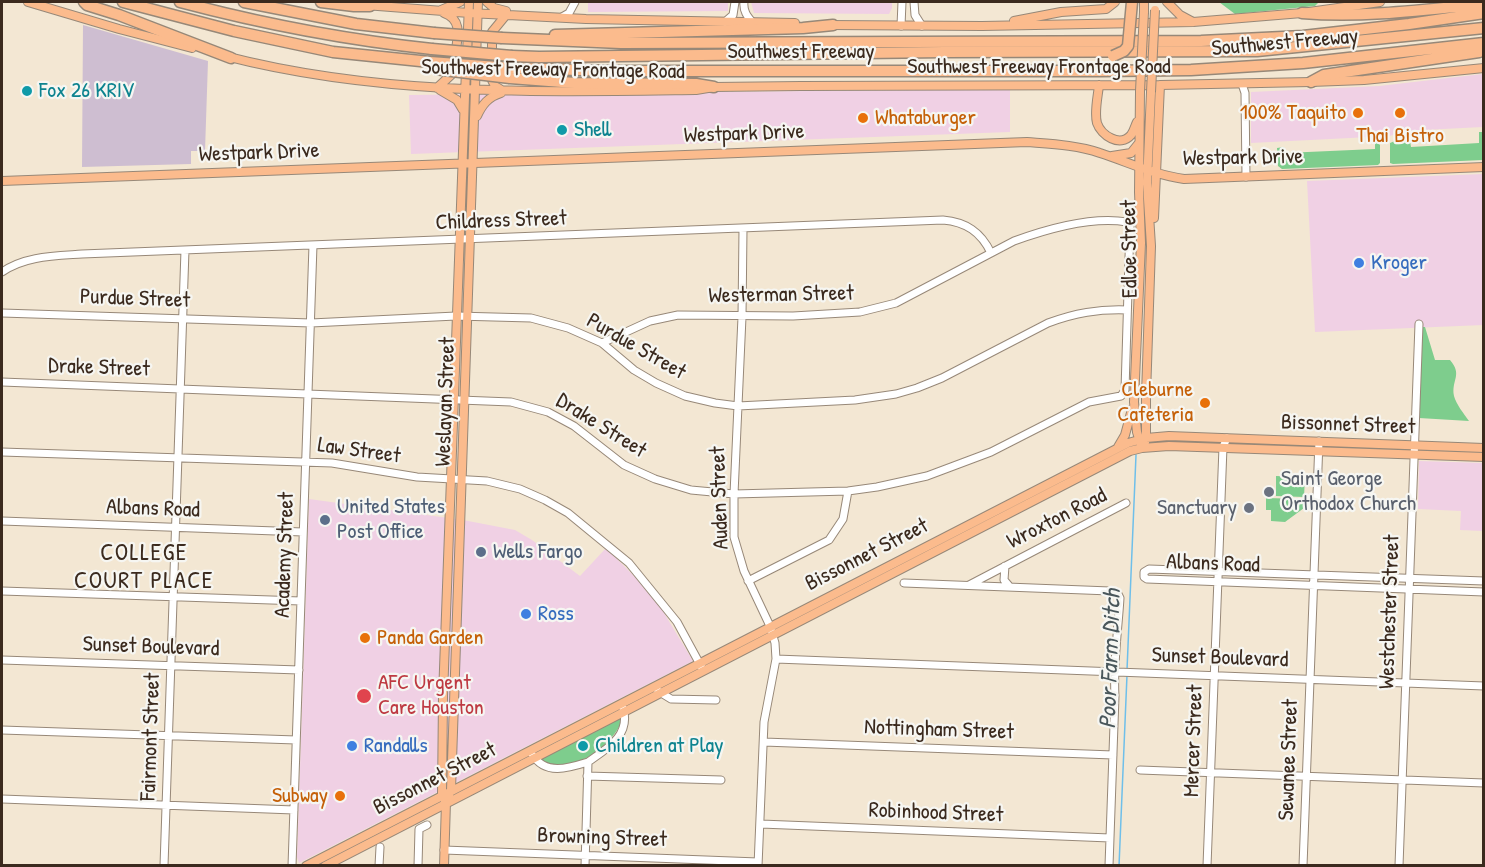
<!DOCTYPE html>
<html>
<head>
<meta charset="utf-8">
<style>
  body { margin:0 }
  #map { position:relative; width:1485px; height:867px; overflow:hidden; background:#f3e7d3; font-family:"Patrick Hand",sans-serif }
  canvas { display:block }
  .frame { position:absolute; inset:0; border:3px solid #3b2a1e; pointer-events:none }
</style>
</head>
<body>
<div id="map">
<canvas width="1485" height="867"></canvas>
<div class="frame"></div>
</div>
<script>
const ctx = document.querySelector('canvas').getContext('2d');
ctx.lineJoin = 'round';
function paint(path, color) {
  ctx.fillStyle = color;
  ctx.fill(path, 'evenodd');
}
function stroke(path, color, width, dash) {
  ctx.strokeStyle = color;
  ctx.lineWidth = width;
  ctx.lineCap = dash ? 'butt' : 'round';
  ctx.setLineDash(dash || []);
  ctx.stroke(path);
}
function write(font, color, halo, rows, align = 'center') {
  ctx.font = font + ' "Patrick Hand",sans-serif';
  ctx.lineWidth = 4.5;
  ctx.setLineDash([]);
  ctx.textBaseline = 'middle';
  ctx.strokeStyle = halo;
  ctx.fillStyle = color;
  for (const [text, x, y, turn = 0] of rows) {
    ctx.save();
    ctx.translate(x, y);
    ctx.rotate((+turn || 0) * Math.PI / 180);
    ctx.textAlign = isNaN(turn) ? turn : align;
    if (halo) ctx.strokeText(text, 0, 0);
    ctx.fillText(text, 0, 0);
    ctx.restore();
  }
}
const built = new Path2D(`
  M588 2H728V11L588 12Z
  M751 2H892V8L889 14 754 13Z
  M1483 74V127L1403 131 1390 136 1251 143V92L1379 86Z
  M1010 89V132L411 154 409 95Z
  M1483 174V325L1315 332 1307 181Z
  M1419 461 1483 463V531L1460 530 1461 511 1418 509Z
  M309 499 463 520 515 530 532 540 580 576 606 548 634 576 661 608 693 661 299 863 297 857Z`);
const industrial = new Path2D(`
  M83 25 208 61 205 151H191V164L82 167Z`);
const green = new Path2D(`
  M1219 2H1319L1315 6 1235 14Z
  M1479 132H1483V160L1393 164 1390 163V143L1409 135 1411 147 1479 143Z
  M1372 142H1378L1380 145V163L1378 165 1282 169 1278 166 1277 148 1284 147 1285 153 1375 149V144Z
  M1421 327H1425L1435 360H1450C1463 375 1451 380 1454 396 1456 404 1464 414 1469 421L1419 418Z
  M1276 476 1305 477 1304 497 1276 496Z
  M1266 498 1304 499V508L1285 522 1271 521V510H1266Z
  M615 719H620L621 723C609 749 569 777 541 760V758Z`);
const stream = new Path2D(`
  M1127 670 1136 455
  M1119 866 1127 675`);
const minor = new Path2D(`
  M744 2C743 11 747 16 753 23
  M914 2 915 15 922 26
  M562 17 569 13 575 2
  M725 22 733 15 735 2
  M901 26 902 2
  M1242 84 1245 93 1246 177
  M743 229 742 317 734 494V537L744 571 770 626 775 643 776 659 764 722 758 866
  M2 272C25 256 54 256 82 254L943 220C966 222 981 232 991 253
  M2 313 311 323 456 316 531 318 568 328 602 343 634 370 656 383 685 396 715 403 738 406 855 400 896 394 917 388 942 378 1048 323C1075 313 1098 309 1127 310
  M2 382 511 402 548 412 574 426 624 465 655 479 691 490 734 494 848 491 877 487 927 476 991 452 1089 402 1121 396 1125 390 1130 225 1127 222C1092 216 1047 229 1014 241L896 303 860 312 793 316 678 315 650 321 602 343
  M2 452 332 463 417 477 487 481 520 489 545 500 568 513 629 563 677 622 702 668
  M2 521 303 532
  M1005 566 1004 580 1010 587
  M748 581 829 540 843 519 848 491
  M1484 581 1149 569 1144 572V577L1147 579 1484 592
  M904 583 1110 591 1118 594 1120 598C1118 631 1113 664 1115 696L1109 866
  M969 585 1126 503
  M2 591 301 601
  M776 659 1484 686
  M2 660 299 670
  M658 691 671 699 716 700
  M2 730 296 740
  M764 742 1113 755
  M532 754C545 776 569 768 588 762
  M1140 770 1484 783
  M587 776 721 780
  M2 799 294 810
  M761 824 1110 838
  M444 850 758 862
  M164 866 185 250
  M292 866 313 245
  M379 866 380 847
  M418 866 419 829 427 825
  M585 866 588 762C608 748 631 735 623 708
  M1207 866 1223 447 1227 438
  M1303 866 1319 441
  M1399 866 1419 324`);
const major = new Path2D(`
  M28 2 119 29 192 48
  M487 2 494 8 506 11
  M1167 2 1180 15 1193 22
  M365 5 469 13 586 19 795 23
  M441 10 460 2
  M1144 12V2
  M444 13C464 20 457 39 455 56
  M1014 21 1061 12 1106 9 1115 2
  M829 25 982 26 1193 22 1302 13 1380 2
  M225 56C380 96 537 92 696 90L714 87 801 86 1160 85 1311 82 1364 80 1484 68
  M467 56 469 2
  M1099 85C1098 96 1094 112 1097 123 1101 135 1120 148 1131 135 1134 131 1135 126 1137 122
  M437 88 452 74 453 68
  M440 90 457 100 463 110
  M503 91 495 86 492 80V32L506 15
  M1140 91 1139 192 1141 243 1134 402 1137 432 1141 445
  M477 116C482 105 488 97 501 93
  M1112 156 1131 153 1139 143
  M2 181 1027 142C1052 144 1077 145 1100 153 1128 162 1155 175 1184 179L1484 167
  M1154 218 1160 85
  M1145 442 1146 438V395L1151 246 1147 183 1151 92
  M1118 447 1125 435 1132 409
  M444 799 442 795 443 696 466 69
  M306 866 1128 443 1146 438 1169 436 1484 448
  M325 866 1130 451 1142 448 1169 446 1484 457
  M444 866 446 802 451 790 478 2`);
const highway = new Path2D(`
  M84 2 87 5 119 15 231 58
  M123 2 234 31 333 52 430 62
  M180 2C263 24 347 40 432 49
  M244 2 356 24 434 33
  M321 2 354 6H370
  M1302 13C1362 18 1424 10 1484 4
  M555 35 803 28 833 25
  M502 38 621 43 1201 41 1303 36 1409 24 1484 13
  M512 56 539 57 944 52 1257 51 1484 28
  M511 68 615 71H1099L1191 70 1303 63 1484 43
  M510 78 575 83 696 84 714 87
  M1311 82 1324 75 1479 52 1484 50`);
const majorBridge = new Path2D(`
  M1140 91 1144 12
  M1151 92 1155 10`);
const highwayBridge = new Path2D(`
  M434 33 502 38
  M432 49 512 56
  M1113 56 1124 51 1128 46 1132 2
  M430 62 511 68
  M435 69 510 78`);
const markers = [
  [27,91,6,"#0f9aa8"],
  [1358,113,6,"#e8710a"],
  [1400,113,6,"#e8710a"],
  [863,118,6,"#e8710a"],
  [562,130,6,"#0f9aa8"],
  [1359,263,6,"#3f7fe0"],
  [1205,403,6,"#e8710a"],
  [1269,492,6,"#6b7280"],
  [1249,508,6,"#6b7280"],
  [325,520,6,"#5c6f8a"],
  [481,552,6,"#5c6f8a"],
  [526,614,6,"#3f7fe0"],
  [365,638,6,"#e8710a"],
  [364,696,8,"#e0444e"],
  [352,746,6,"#3f7fe0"],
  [583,746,6,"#0f9aa8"],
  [340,796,6,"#e8710a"]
];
const streetNames = [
  ["Southwest Freeway",1285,43,-5],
  ["Southwest Freeway",801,52],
  ["Southwest Freeway Frontage Road",1039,67],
  ["Southwest Freeway Frontage Road",553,70,1],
  ["Westpark Drive",744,134,-2],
  ["Westpark Drive",259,153,-2],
  ["Westpark Drive",1243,158,-1],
  ["Childress Street",501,221,-2],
  ["Edloe Street",1130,249,-91],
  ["Westerman Street",781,295,-1],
  ["Purdue Street",135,299,2],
  ["Purdue Street",636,347,30],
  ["Drake Street",99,368,2],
  ["Weslayan Street",446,402,-88],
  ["Bissonnet Street",1348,425,2],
  ["Drake Street",601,426,32],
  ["Law Street",359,451,8],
  ["Auden Street",720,498,-92],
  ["Albans Road",153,509,2],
  ["Wroxton Road",1057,519,-27],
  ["Academy Street",285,555,-88],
  ["Bissonnet Street",867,555,-27],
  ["Albans Road",1213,564,2],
  ["Westchester Street",1390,612,-88],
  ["Sunset Boulevard",151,647,2],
  ["Sunset Boulevard",1220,658,2],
  ["Nottingham Street",939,730,2],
  ["Fairmont Street",151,737,-88],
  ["Mercer Street",1194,741,-88],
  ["Sewanee Street",1289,760,-88],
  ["Bissonnet Street",435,779,-27],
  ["Robinhood Street",936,813,2],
  ["Browning Street",602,838,2]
];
const cultureNames = [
  ["Fox 26 KRIV",39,91],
  ["Shell",574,130],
  ["Children at Play",595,746]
];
const foodNames = [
  ["100% Taquito",1346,113],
  ["Whataburger",875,118,"left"],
  ["Thai Bistro",1400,136,"center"],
  ["Cleburne",1193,390],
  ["Cafeteria",1193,415],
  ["Panda Garden",377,638,"left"],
  ["Subway",328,796]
];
const shopNames = [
  ["Kroger",1371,263],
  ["Ross",538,614],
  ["Randalls",364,746]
];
const worshipNames = [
  ["Saint George",1281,479],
  ["Orthodox Church",1281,504],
  ["Sanctuary",1237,508,"right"]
];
const serviceNames = [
  ["United States",337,507],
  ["Post Office",337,532],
  ["Wells Fargo",493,552]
];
const healthNames = [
  ["AFC Urgent",378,683],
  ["Care Houston",378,708]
];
const neighbourhoodNames = [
  ["COLLEGE",144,554],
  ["COURT PLACE",144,582]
];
const waterNames = [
  ["Poor Farm Ditch",1111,659,-88]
];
paint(built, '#f0d0e4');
paint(industrial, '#cebed1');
paint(green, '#7ecd8d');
stroke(stream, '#6ebfea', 1.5);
stroke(minor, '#978878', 9);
stroke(major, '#978878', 10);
stroke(highway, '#978878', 13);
stroke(minor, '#fff', 7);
stroke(major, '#fbbb8d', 8);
stroke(highway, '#fbbb8d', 10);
stroke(majorBridge, '#978878', 10, []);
stroke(highwayBridge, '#978878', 13, []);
stroke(majorBridge, '#fbbb8d', 8);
stroke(highwayBridge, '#fbbb8d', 10);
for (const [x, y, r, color] of markers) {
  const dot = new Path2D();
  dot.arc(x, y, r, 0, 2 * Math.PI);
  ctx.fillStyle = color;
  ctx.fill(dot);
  stroke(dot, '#f6f6f2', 2);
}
write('22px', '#3b2a1e', '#f6f6f2', streetNames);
write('22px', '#0d838f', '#f6f6f2', cultureNames, 'left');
write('22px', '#c56008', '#f6f6f2', foodNames, 'right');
write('22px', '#366cbe', '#f6f6f2', shopNames, 'left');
write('22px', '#5b616d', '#f6f6f2', worshipNames, 'left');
write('22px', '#4e5e75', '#f6f6f2', serviceNames, 'left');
write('22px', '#be3a42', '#f6f6f2', healthNames, 'left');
ctx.letterSpacing = '1.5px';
write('24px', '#3b2a1e', '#f6f6f2', neighbourhoodNames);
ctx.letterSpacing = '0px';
write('italic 24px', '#4a575b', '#f6f6f2', waterNames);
</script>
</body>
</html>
